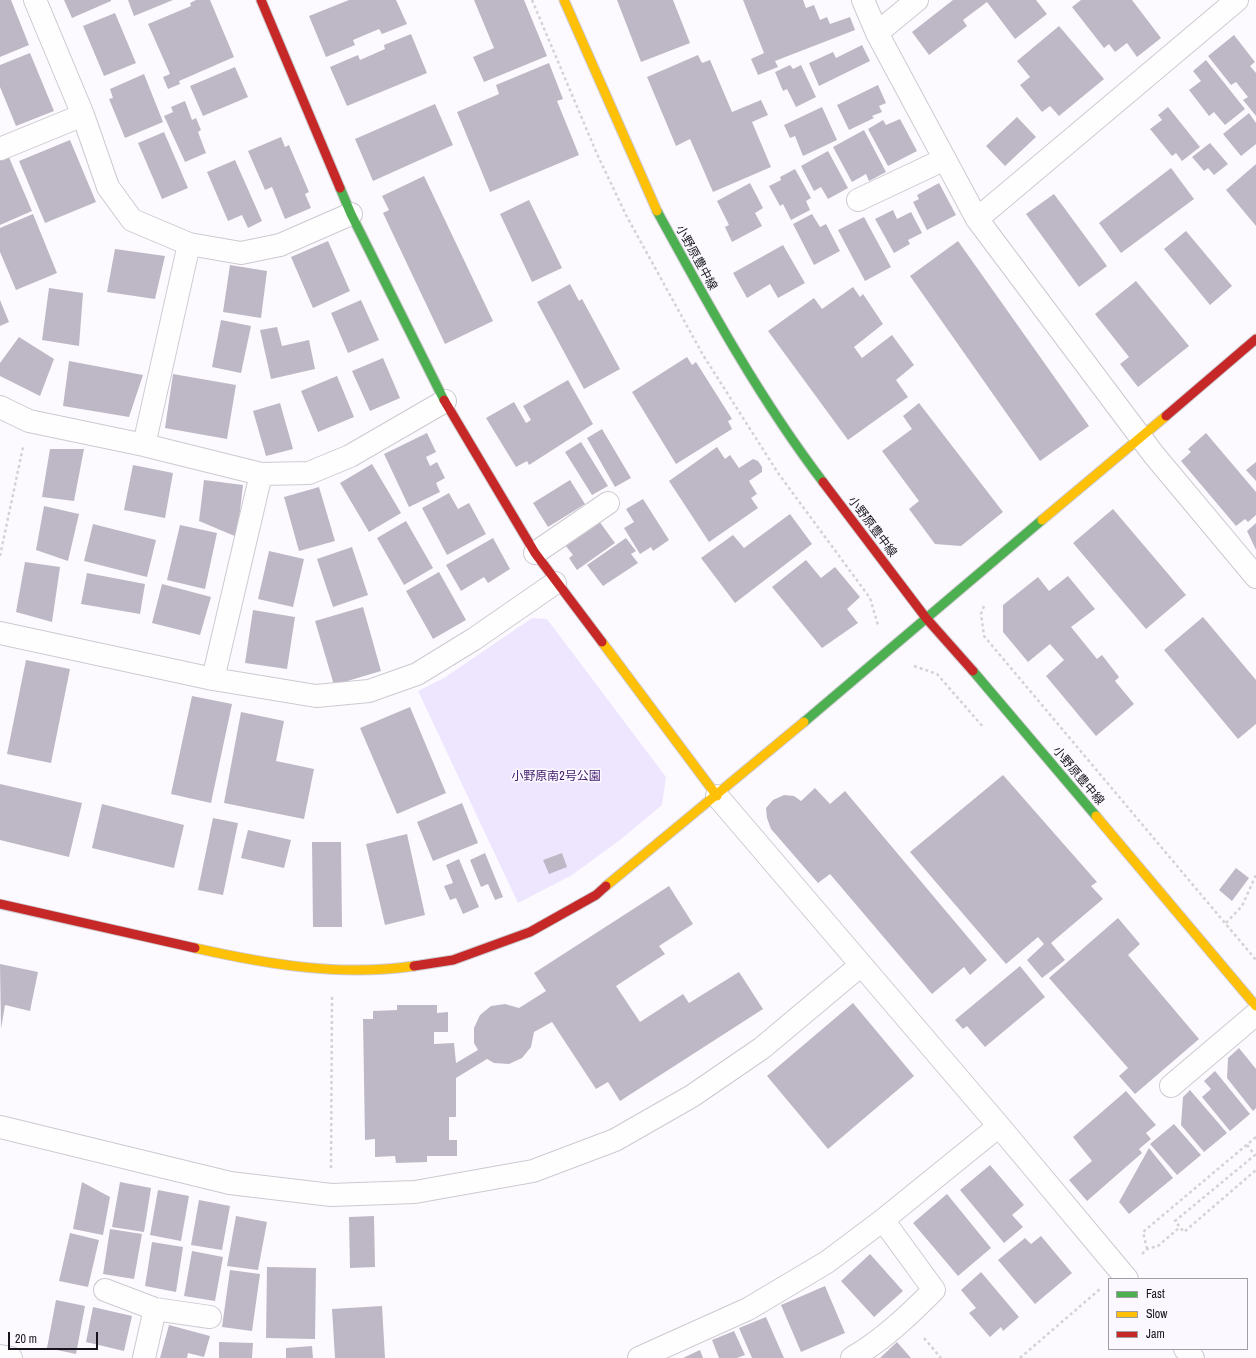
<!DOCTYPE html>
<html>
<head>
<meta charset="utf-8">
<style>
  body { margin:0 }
  #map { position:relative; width:1256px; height:1358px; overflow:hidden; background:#fcfafe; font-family:"Archivo Narrow",sans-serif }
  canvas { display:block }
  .legend { position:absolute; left:1108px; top:1278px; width:140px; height:72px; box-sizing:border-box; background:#fbf9ff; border:1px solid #a09da5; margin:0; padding:5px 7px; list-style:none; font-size:12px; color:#17141d }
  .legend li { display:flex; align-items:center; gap:8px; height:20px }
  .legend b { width:20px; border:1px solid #a09da5 }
  .scale { position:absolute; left:8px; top:1332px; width:90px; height:18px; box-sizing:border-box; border:2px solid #17141d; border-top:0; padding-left:5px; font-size:12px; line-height:14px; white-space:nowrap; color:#17141d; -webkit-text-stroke:3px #fbf9ff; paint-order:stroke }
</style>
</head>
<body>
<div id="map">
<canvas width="1256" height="1358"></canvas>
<ul class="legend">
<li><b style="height:5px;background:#4caf50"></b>Fast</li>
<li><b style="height:5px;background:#ffc107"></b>Slow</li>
<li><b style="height:5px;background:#c62828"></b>Jam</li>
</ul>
<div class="scale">20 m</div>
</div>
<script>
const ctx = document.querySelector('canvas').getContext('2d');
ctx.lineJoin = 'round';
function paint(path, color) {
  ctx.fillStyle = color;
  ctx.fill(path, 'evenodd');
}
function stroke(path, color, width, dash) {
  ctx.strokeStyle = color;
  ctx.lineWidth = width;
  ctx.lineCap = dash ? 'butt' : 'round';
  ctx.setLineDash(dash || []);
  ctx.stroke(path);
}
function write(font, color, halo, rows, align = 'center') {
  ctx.font = font + ' "Archivo Narrow","Noto Sans JP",sans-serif';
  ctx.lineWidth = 3;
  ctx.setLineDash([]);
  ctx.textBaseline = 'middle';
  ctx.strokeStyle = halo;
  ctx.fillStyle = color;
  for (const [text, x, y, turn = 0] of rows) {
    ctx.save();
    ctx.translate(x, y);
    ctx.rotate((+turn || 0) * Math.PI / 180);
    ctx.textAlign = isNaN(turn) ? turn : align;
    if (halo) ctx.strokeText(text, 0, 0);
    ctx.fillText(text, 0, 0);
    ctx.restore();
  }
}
const green = new Path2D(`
  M532 618 547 619 666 777 662 805 620 840 572 875 518 903 418 691 444 678Z`);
const building = new Path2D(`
  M0 0H11L29 45 0 57Z
  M64 0H111V1L72 18Z
  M128 0H173L134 16Z
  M196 0H210L234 57 179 81 180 84 168 89 163 77 170 74 148 24 191 6 190 3Z
  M349 0H396L407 24 382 34 379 29 353 40 355 45 326 57 309 16Z
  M474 0H524L547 56 484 82 473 57 494 48Z
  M617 0H673L690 43 641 62Z
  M743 0H803L806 8 814 5 820 20 827 17 830 24 850 17 855 30 775 61 778 67 758 75 751 59 764 53Z
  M953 0H1036L1047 14 1015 39 987 2 963 20 967 26 929 55 912 32Z
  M1081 0H1132L1161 38 1137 57 1127 43 1115 52 1109 44 1104 48 1072 7Z
  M115 13 136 63 104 76 83 26Z
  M1059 26 1104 79 1059 116 1050 106 1042 112 1020 85 1030 77 1017 61Z
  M411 34 427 73 347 106 330 67 358 55 360 60 385 49 384 45Z
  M1234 35 1255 62 1250 66 1256 73V116L1243 100 1248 97 1236 82 1231 85 1208 56Z
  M862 45 870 61 819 86 809 63 833 52 836 58Z
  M30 53 54 111 16 126 0 87V65Z
  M698 55 702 63 710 60 732 112 761 100 768 115 752 122 771 167 713 192 690 139 676 146 647 77Z
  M1206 60 1245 109 1225 125 1214 112 1209 116 1189 90 1201 81 1193 71Z
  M549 63 563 99 557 101 579 155 490 192 457 112 499 94 496 85Z
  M790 65 793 69 801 65 816 97 796 107 787 89 783 91 775 72Z
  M235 67 248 97 203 116 190 86Z
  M144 74 163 122 125 138 109 99 113 98 110 89Z
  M878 85 886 103 879 106 882 112 872 116 874 118 849 130 837 105Z
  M185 101 192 120 196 118 201 130 198 132 206 153 185 162 164 116 173 112 171 107Z
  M435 104 453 145 373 181 355 139Z
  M822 107 837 140 803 156 795 136 790 138 784 125Z
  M1168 107 1200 147 1182 161 1176 153 1172 156 1150 129 1162 120 1158 115Z
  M1249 113 1256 123V144L1241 156 1223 134Z
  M1017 117 1036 137 1005 166 986 146Z
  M900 119 917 151 888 166 868 129 883 120 886 125Z
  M864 130 886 172 869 181 866 174 852 182 833 147Z
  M164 132 188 188 162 199 138 143Z
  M281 137 285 147 289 145 309 192 305 194 311 208 285 219 272 187 265 190 248 151Z
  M70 140 96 202 45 223 19 161Z
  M1210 143 1228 164 1214 175 1208 168 1204 171 1192 157Z
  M828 151 848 188 828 199 821 187 814 191 801 166Z
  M8 155 32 211 0 225V158Z
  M235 160 262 221 248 228 242 215 228 221 207 172Z
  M1256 164V226L1226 190Z
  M1171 168 1194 199 1121 253 1099 223Z
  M795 169 811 198 806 201 810 210 791 220 783 204 780 206 769 186 781 180 780 177Z
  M424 176 493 321 445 344 383 213 389 210 382 196Z
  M750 183 763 208 755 213 762 226 732 242 725 227 729 225 717 201Z
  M939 183 956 215 927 230 913 202 919 199 917 195Z
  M1054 194 1107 266 1079 287 1026 214Z
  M529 200 562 268 532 282 500 214Z
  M893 210 897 219 911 212 922 233 908 240 910 244 894 253 875 219Z
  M33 214 57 273 16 290 0 252V228Z
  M812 214 820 227 826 224 840 251 814 265 793 224Z
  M864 217 891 267 865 281 838 230Z
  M1186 231 1232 286 1210 305 1164 249Z
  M328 241 350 291 313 308 291 257Z
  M958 241 1089 426 1040 461 910 276Z
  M783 245 805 283 778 298 770 284 747 298 733 273Z
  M115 249 165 256 155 299 107 292Z
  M230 265 267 271 261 318 223 312Z
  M1136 281 1189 346 1138 387 1120 364 1129 357 1095 314Z
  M570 284 579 301 582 299 620 369 584 389 537 302Z
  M853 287 860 297 863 294 883 324 854 347 862 358 892 335 914 365 896 380 908 397 848 440 768 331 814 298 822 309Z
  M49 288 83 293 79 346 42 340Z
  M0 300 9 322 0 326Z
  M361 300 379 340 348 353 331 313Z
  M221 320 251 326 241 373 212 367Z
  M277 327 282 346 309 340 315 369 271 379 260 330Z
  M19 337 54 359 40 396 0 376V363Z
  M687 357 692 365 696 362 732 419 728 421 732 429 676 464 632 392Z
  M383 358 400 398 370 411 352 371Z
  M69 361 143 375 129 417 63 406Z
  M173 374 236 385 227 439 165 428Z
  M337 376 354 417 318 432 301 391Z
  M568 380 593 424 529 465 527 461 516 467 486 418 514 402 526 423 531 420 523 406Z
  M280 403 293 449 266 456 253 411Z
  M919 403 1003 512 961 546 935 544 909 509 919 501 882 451 912 429 903 416Z
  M602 429 631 478 615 487 587 438Z
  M427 433 436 452 426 457 430 466 437 462 445 478 436 483 440 492 409 507 384 454Z
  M1206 433 1256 492V515L1248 522 1245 519 1236 526 1181 461 1191 452 1188 449Z
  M581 442 608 486 592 495 565 452Z
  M717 447 725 459 730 455 739 468 753 459 758 461 762 467V472L749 481 757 494 751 498 758 508 709 542 669 481Z
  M50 449H84L74 501 42 497Z
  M1256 462V481L1246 470Z
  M372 464 401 513 369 532 340 483Z
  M133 465 173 473 165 518 124 510Z
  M204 480 243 485 237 537 199 521Z
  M570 480 585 504 548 527 533 503Z
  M319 487 335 541 299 551 284 497Z
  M449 493 458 509 469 503 486 534 447 555 422 508Z
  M643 499 669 540 653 551 651 547 640 554 624 528 634 522 626 509Z
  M44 506 79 514 68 561 36 550Z
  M1113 509 1186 595 1146 629 1073 543Z
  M790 514 812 544 735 603 701 558 733 535 744 548Z
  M406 521 433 568 404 585 377 538Z
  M599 521 615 543 577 570 569 558 573 555 565 545Z
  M1256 523V550L1247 531Z
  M93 524 156 540 147 577 84 561Z
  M180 525 217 533 205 589 167 580Z
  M493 538 510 569 488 583 484 577 461 591 446 565Z
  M626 538 636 551 631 554 638 563 603 586 587 565Z
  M352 547 368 595 333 607 317 559Z
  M269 551 304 559 293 607 258 599Z
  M806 560 821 578 835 567 860 597 847 609 858 623 822 648 772 587Z
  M25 562 60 567 52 622 16 612Z
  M439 572 466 620 433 639 406 591Z
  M87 573 145 584 140 614 81 604Z
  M1068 576 1095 609 1071 627 1097 659 1102 655 1119 677 1115 681 1134 704 1096 736 1046 676 1064 660 1050 644 1028 662 1003 632V605L1038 577 1049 591Z
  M162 584 211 597 200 635 152 623Z
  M363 607 381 671 334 685 315 621Z
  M253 610 295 617 287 669 245 663Z
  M1203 617 1256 680V724L1238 739 1164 650Z
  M26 660 70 669 51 763 7 754Z
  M192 696 232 704 211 803 171 794Z
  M410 707 446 793 397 814 360 728Z
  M241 712 284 721 276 761 314 769 304 819 224 803Z
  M1003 775 1097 882 1091 886 1103 899 1051 943 1065 960 1042 978 1027 960 1044 944 1038 937 1006 964 910 852Z
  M0 784 82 803 69 857 0 840Z
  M815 788 830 804 845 791 987 960 970 975 964 967 932 994 830 874 818 883 771 829 767 818 766 808 773 800 784 795 794 796 801 801Z
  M462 803 478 843 433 861 417 822Z
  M102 804 184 825 174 868 92 848Z
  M213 818 238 823 223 895 198 890Z
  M248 830 291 840 284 868 241 858Z
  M407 834 425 915 385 925 366 844Z
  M312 842H341L342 927H313Z
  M485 853 503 897 495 900 488 884 481 887 470 860Z
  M562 853 567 867 549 874 543 860Z
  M459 859 479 907 463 914 456 898 450 900 444 886 453 883 446 865Z
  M1236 868 1249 878 1232 901 1219 890Z
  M669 886 693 924 659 946 665 954 616 986 640 1022 683 994 689 1003 739 972 763 1009 620 1101 608 1082 596 1089 552 1022 534 1032 531 1047 522 1058 509 1064 494 1063 487 1059 456 1078V1117H449V1140H457V1156H427V1162L396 1163 395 1156 375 1157V1139L365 1140 363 1019H373V1011L397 1010V1005H437V1013L448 1012V1032H434V1044L454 1043 456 1063 478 1050 474 1043V1028L480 1015 491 1006 505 1004 519 1008 546 991 534 973Z
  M1118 918 1140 944 1128 955 1199 1039 1135 1094 1119 1076 1128 1068 1049 978Z
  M0 964 38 972 30 1011 5 1005 1 1029Z
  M1020 966 1045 997 985 1047 967 1026 963 1029 955 1020Z
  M853 1003 914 1076 828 1149 767 1076Z
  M1239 1048 1256 1069V1108L1253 1111 1227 1078 1228 1058Z
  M1215 1071 1250 1114 1230 1131 1202 1097 1211 1089 1204 1081Z
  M1190 1090 1227 1133 1204 1152 1181 1125 1183 1097Z
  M1126 1091 1156 1125 1146 1133 1151 1139 1139 1149 1142 1153 1087 1201 1069 1180 1092 1161 1073 1137Z
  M1174 1124 1201 1155 1177 1175 1150 1144Z
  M1149 1148 1173 1178 1129 1214 1119 1202Z
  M990 1165 1024 1205 1012 1215 1023 1227 1004 1243 960 1190Z
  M82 1182 110 1197 103 1235 73 1229Z
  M120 1182 151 1188 144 1232 112 1227Z
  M158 1190 189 1196 181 1241 150 1235Z
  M947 1194 991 1248 958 1276 913 1223Z
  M199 1200 230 1206 222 1250 191 1245Z
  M236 1216 267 1222 258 1270 227 1266Z
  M374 1216 375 1267 350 1268 349 1217Z
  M110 1229 142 1234 134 1279 103 1274Z
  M70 1233 99 1240 88 1287 59 1281Z
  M1041 1236 1072 1273 1035 1304 998 1260 1025 1238 1031 1244Z
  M152 1242 183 1247 176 1292 145 1286Z
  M192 1251 223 1257 215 1301 184 1296Z
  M870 1254 903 1291 874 1317 841 1281Z
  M267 1267 316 1268 315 1339 266 1338Z
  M230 1270 260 1274 252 1331 222 1327Z
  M981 1272 1019 1317 1003 1331 1001 1327 990 1337 969 1313 976 1308 961 1290Z
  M825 1286 845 1333 801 1352 781 1305Z
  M56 1300 85 1306 76 1354 47 1348Z
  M382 1306 385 1358H335L332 1309Z
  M93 1307 132 1316 124 1351 86 1342Z
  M766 1317 784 1358H752L739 1328Z
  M169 1325 210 1336 204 1357 188 1353 187 1358H160Z
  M734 1331 745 1355 737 1358H719L712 1340Z
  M219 1342 253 1343 252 1358H219Z
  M897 1342 911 1358H880Z
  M312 1346 313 1358H286V1348Z
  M700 1350 703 1358H683Z`);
const path = new Path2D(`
  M532 0 597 154 626 215 703 355 778 473 870 598 878 625
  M0 556 23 447
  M984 606 981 614 984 636 1256 960
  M914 666 937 674 984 728
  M1226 923 1242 906 1256 875
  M1247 1145 1255 1155 1175 1221 1184 1232 1256 1170
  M331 1168 332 995
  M1147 1249 1143 1232 1256 1137
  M1142 1254 1147 1249 1158 1246 1180 1227
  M924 1338 941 1358
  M1020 1358 1100 1289`);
const street = new Path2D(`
  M35 0 83 115 108 187 132 220 189 244 241 253 280 245 351 214
  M863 0 877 33 977 219 1154 455 1256 577
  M877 33 917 0
  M0 149 83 115
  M858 200 945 159
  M977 219 1237 0
  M0 407 29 421 144 445 261 474
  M144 445 189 244
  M535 553 608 503
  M0 633 213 679 316 696 369 691 417 674 474 639 555 583
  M213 679 261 474 309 473 350 456 445 401
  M717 796 999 1126 1127 1279
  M1171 1086 1256 1014
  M0 1127 230 1183 331 1195 415 1192 533 1171 615 1140 692 1096 762 1048 861 965
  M105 1290 155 1309 210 1317
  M1185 1349 1193 1358
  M0 1356 11 1358
  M144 1358 155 1309
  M639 1358 748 1309 827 1262 883 1220 999 1126
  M852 1358C883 1340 909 1315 934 1290L883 1220`);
const fast = new Path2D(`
  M340 188 351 214 444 400
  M657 211C708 304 759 398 823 482
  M973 671 1096 816
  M804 722 1042 520`);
const slow = new Path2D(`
  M564 0 657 211
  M1042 520 1166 416
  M602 642 717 796
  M1096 816 1256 1006
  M606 886 804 722
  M195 948C266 964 341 977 414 966`);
const jam = new Path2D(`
  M261 0 340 188
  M444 400 535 553 602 642
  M1166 416 1256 339
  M823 482 926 618 973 671
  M0 904 195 948
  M414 966 453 960 530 932 596 895 606 886`);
const streetNames = [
  ["小野原豊中線",696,258,61],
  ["小野原豊中線",872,527,53],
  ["小野原豊中線",1078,776,50]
];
const parkNames = [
  ["小野原南2号公園",556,777]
];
paint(green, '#eee6ff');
paint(building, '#beb8c6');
stroke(street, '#cccad0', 24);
stroke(fast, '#cccad0', 11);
stroke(slow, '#cccad0', 11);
stroke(jam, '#cccad0', 11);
stroke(path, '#d3d3d4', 2.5, [3, 3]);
stroke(street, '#fffeff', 22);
stroke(fast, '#4caf50', 9);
stroke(slow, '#ffc107', 9);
stroke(jam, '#c62828', 9);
write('12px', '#17141d', '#fbf9ff', streetNames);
write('12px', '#3e186a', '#fbf9ff', parkNames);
</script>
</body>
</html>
